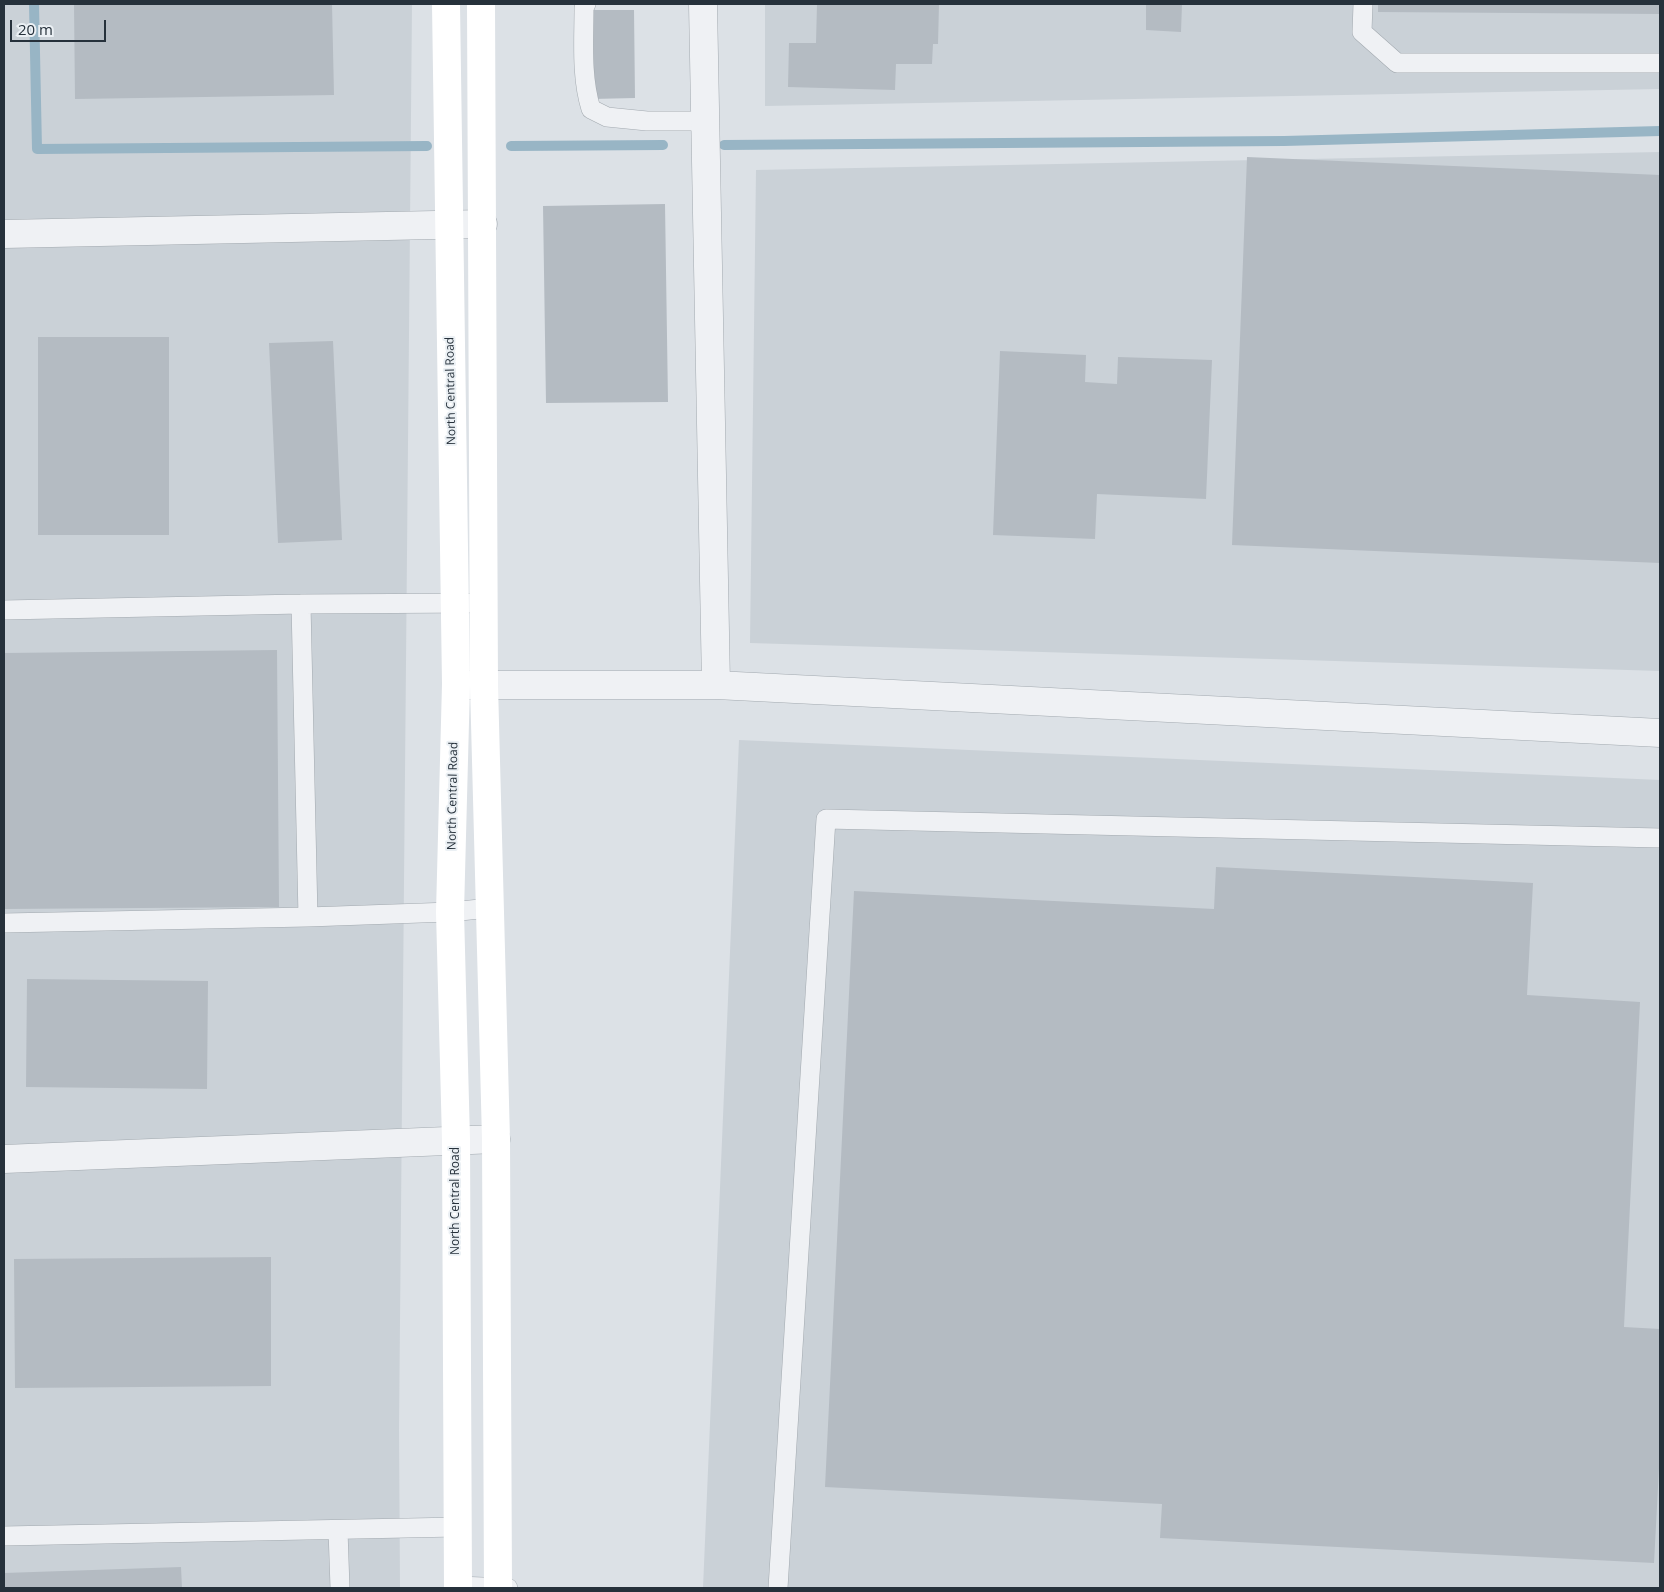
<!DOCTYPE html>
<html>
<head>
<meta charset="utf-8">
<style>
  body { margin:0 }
  #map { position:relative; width:1664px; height:1592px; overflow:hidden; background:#dce1e6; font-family:"Open Sans",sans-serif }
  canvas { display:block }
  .frame { position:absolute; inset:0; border:5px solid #26313b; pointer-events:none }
  .scale { position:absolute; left:10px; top:20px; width:96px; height:22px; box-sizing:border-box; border:2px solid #26313b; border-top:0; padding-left:6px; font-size:15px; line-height:18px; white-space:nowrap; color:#26313b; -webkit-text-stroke:4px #ebf0f4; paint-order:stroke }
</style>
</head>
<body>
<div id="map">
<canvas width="1664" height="1592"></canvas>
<div class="frame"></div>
<div class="scale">20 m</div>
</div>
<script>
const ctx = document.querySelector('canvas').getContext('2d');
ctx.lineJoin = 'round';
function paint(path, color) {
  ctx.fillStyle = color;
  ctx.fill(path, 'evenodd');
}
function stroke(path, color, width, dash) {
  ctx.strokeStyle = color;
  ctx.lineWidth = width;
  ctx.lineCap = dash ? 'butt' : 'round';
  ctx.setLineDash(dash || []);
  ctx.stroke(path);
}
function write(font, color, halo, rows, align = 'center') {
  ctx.font = font + ' "Open Sans",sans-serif';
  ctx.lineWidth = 4;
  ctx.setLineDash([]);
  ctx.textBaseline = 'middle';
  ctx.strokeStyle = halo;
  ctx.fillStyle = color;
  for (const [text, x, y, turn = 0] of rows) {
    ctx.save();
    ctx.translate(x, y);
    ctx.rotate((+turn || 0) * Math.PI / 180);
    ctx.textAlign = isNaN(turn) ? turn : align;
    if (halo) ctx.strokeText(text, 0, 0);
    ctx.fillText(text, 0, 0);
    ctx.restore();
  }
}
const built = new Path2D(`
  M4 4H412L399 1429 400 1588H4Z
  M765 4H1660V89L765 106Z
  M1660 152V671L750 643 756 170Z
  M739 740 1660 780V1588H703Z`);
const stream = new Path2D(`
  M34 4 37 149 427 146
  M724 145 1284 141 1660 131
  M511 146 663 145`);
const building = new Path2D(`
  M74 4H332L334 95 75 99Z
  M817 4H939L938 44H933L932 64H896L895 90 788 87 789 43H816Z
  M1146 4H1182L1181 32 1146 30Z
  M1378 4H1660V14L1378 12Z
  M591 10H634L635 98 592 99Z
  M1247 157 1660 175V563L1232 545Z
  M665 204 668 402 546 403 543 206Z
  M38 337H169V535H38Z
  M333 341 342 540 278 543 269 343Z
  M1000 351 1086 355 1085 382 1117 384 1118 357 1212 360 1206 499 1097 494 1095 539 993 535Z
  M277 650 279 907 4 909V653Z
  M1216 867 1533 883 1527 995 1640 1002 1624 1327 1660 1329V1449L1654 1563 1160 1538 1162 1504 825 1487 854 891 1214 909Z
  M27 979 208 981 207 1089 26 1087Z
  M271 1257V1386L15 1388 14 1259Z
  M181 1567 182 1588H4V1573Z`);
const lane = new Path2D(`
  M586 4 584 8C584 41 581 77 591 109L607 117 647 121H705
  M1363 4 1362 32 1397 63H1660
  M301 604 308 917
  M4 610 301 604 484 603
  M4 923 308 917 450 912 490 908
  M338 1530 340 1588
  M4 1536 458 1527
  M458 1586 508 1588
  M778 1588 826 819 1660 838`);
const street = new Path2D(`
  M703 4 716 685
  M4 234 483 224
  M460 685H716L1660 733
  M4 1159 496 1139`);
const secondary = new Path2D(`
  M446 4 456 684 450 912 456 1140 458 1588
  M481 4 484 685 496 1139 498 1588`);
const streetNames = [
  ["North Central Road",451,391,-91],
  ["North Central Road",453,796,-89],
  ["North Central Road",456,1201,-90]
];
paint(built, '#cad1d7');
stroke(stream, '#98b5c5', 10);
paint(building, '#b4bbc2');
stroke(lane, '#a2a9af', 20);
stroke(street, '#a2a9af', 29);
stroke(lane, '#eff1f4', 19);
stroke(street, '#eff1f4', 28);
stroke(secondary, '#fff', 28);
write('12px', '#26313b', '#ebf0f4', streetNames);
</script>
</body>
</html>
